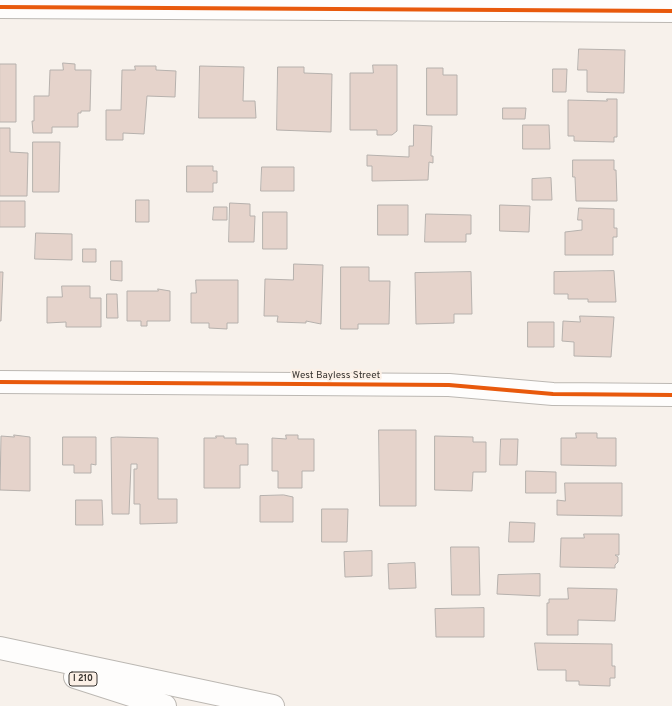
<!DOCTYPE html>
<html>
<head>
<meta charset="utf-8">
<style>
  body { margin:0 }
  canvas { display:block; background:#f7f1eb }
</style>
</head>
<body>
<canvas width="672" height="706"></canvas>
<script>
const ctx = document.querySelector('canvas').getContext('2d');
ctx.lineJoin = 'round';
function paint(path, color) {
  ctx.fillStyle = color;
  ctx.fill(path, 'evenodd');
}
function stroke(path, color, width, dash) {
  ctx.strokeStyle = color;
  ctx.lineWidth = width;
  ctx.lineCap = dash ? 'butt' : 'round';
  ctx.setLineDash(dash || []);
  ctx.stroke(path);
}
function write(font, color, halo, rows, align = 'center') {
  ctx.font = font + ' Overpass,sans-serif';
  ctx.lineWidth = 4;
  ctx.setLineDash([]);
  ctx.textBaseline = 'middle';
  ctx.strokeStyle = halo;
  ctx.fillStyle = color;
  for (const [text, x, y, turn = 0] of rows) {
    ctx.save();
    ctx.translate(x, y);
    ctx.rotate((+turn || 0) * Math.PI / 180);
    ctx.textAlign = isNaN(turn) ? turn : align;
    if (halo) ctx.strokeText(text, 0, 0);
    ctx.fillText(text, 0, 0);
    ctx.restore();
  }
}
const building = new Path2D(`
  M579 49 625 50 624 93 587 92V70H578Z
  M63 63 75 64V70H91L90 111H81V113H78V127H52V133H33L32 121H34V96H49L50 70H63Z
  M0 64H16V122H0Z
  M373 65H397V131L392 135H377V130H350V73H373Z
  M135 66H156V70L176 71 175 97 147 96 144 134 123 133V140H106V110H121L122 70H135Z
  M200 66 244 67 243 101H255L256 118H199Z
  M278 67H304V73L332 74 331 132 277 130Z
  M427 68H443V75H457V115H427Z
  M553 69H567L566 92H553Z
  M607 99H617V137H614V142L574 141V136H568V100L607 101Z
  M503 108H526L525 119H503Z
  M414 125 432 126 431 156H433V163L429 162 428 180 372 181V166H367V155L409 157V146H413Z
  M523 125H549L550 149H523Z
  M0 128H10V152L28 153 27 196H0Z
  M33 142H60L59 192H33Z
  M573 160H614V170H616L617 201H576L575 177H573Z
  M187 166H213V171H217V183H213V192H187Z
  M262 167H294V191H261Z
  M551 178 552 200H532V179Z
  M136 200H149V222H136Z
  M0 201H25V227H0Z
  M230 203 250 204V216H255L254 242H229Z
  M378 205H408V235H378Z
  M500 205 530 206 529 232 500 231Z
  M214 207H227V220H213Z
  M579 208 614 209V228H617V237H613V255H565V232L582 230V220H578Z
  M263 212H287V249H263Z
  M426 214 471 215V234H466V242H425Z
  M36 233 72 234V260L35 259Z
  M83 249H96V262H83Z
  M111 261H122V281L111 280Z
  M294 264 323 265 321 324 306 321V323L277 322 278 316H264L265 279 293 280Z
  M341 267H369V281H390L389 324H358V329H341Z
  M614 271 616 302H588V299H568V294H554V272Z
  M0 272H3L1 321H0Z
  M471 272 472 314H454V323L416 324 415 273Z
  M196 280H238V323H227V329L209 328V323H191V293H196Z
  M62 286H90V298H101V327H66V322L47 323V297H62Z
  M158 289 170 291V321H147V326H141V321H127V291H158Z
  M107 294H117L118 318H107Z
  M580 316 614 317 611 357 574 356V342L562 341 563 321 580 322Z
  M528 322H554V347H528Z
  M379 430H416V506H380Z
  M576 433H597V438H616V466L561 465V438H576Z
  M14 435 30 437V491L0 490 1 436 14 437Z
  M286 435H298V439H314V471H302V488H278V471H272V438L286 439Z
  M216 436H224V438H236V444H248V465H240V488H204V438H216Z
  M435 436 473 437V442H486V472H473L472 491 435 490Z
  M63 437H96V465L91 464V473H74V465H63Z
  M117 437 158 438V499H177V523L140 524V504H134V469H137V464H131L129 514H112L111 438Z
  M501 439H518L517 465H500Z
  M526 471 556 472V493H526Z
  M565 483H622V516L557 515V500L565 501Z
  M284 495 293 497V522H260V496Z
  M76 500H102L103 525H76Z
  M322 509H348L347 542H322Z
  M510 522 535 523 534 542H509Z
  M584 534H619V555H615L618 557V562L615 565V568L560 567 561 538H584Z
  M451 547H479L480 595H452Z
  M372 551V576L345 577 344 552Z
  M415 563 416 588 389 589 388 564Z
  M540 574V596L497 594 498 575Z
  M568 588 617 589 615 621 578 620V635H547V603H549V599H568Z
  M484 608V637H436L435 609Z
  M535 643 612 644V666H615V678H610V686L579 685V681H566V670H538Z`);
const street = new Path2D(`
  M0 382 449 385 553 394 672 395`);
const secondary = new Path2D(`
  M0 7 672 11`);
const highway = new Path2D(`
  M0 648 273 706
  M75 677 165 706`);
const cycleway = new Path2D(`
  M0 7 672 11
  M0 382 449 385 553 394 672 395`);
const shields = [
  [83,679,28]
];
const shieldNames = [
  ["I 210",83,679]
];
const streetNames = [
  ["West Bayless Street",336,376]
];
paint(building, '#e5d3cb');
stroke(building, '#b6b1ad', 1);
stroke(street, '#bcb8b3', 24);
stroke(secondary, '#bcb8b3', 24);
stroke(highway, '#bcb8b3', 24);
stroke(street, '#fefdfc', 22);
stroke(secondary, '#fefdfc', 22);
stroke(highway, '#fefdfc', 22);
stroke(cycleway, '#e8590c', 4);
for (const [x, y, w] of shields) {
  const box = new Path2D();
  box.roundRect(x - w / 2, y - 7, w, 14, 3);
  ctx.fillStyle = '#fcf0e6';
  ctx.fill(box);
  stroke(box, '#393531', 1);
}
write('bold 9px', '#393531', null, shieldNames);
write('10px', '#393531', '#fcf0e6', streetNames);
</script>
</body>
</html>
